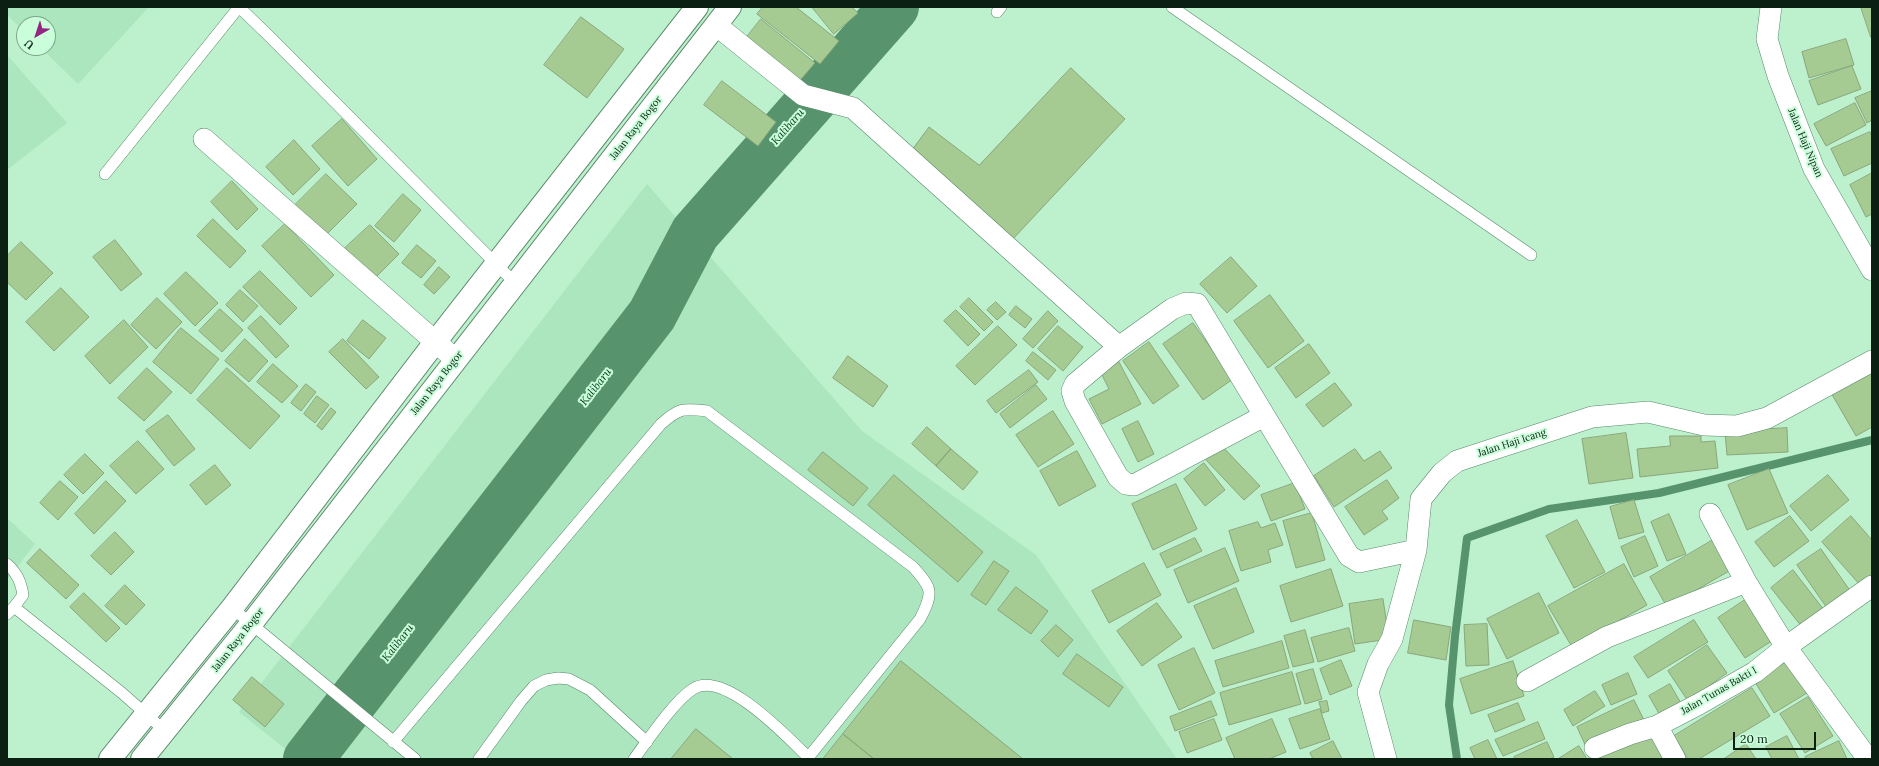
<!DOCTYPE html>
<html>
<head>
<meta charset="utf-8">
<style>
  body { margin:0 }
  #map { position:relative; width:1879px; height:766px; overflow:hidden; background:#bdf0cd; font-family:Lora,serif }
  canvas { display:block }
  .frame { position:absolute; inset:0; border:8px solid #0b1f13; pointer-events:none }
  .north { position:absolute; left:16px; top:16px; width:40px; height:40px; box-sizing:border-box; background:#cafeda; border:1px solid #7ea58a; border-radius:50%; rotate:219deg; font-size:11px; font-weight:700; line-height:16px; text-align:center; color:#0b1f13 }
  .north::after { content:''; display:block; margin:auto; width:14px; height:18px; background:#952483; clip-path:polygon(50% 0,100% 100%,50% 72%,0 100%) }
  .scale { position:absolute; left:1733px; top:732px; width:83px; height:18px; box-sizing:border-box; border:2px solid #0b1f13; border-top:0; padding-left:5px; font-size:12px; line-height:14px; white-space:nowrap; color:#0b1f13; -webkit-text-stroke:3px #cafeda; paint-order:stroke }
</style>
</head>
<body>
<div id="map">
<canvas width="1879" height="766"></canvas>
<div class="frame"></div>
<div class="north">U</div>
<div class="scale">20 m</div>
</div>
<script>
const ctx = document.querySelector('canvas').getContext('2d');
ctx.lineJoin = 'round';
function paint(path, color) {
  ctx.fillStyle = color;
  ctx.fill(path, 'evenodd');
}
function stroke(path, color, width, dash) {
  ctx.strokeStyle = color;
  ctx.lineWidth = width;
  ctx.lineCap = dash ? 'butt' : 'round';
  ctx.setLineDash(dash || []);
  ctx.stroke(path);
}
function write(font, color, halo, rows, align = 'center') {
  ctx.font = font + ' Lora,serif';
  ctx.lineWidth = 4;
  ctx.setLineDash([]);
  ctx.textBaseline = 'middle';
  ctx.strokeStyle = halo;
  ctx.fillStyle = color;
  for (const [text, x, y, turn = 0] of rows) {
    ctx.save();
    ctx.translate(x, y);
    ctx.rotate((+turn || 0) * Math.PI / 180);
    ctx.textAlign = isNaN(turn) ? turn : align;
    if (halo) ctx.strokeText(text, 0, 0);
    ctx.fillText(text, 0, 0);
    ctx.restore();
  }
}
const built = new Path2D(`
  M7 7H149L78 84 41 48H48V24H24V31L7 15Z
  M7 55 67 123 7 170Z
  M647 184 862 431 1036 555 1177 759H298L239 712Z
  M7 518 35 544 7 580Z`);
const stream = new Path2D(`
  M1457 759 1449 705 1455 636 1467 538 1549 509 1659 493 1872 440`);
const river = new Path2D(`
  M308 759 652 315 695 233 894 7`);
const building = new Path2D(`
  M763 7H796L839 41 820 64 757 14Z
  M812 7H852L858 13 834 34Z
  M1861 7H1872V37H1871Z
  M581 17 624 49 587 98 544 65Z
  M761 19 815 63 796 85 743 42Z
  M1846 39 1854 65 1809 78 1802 52Z
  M1852 66 1861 89 1818 105 1809 81Z
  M1071 68 1125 119 1012 240 909 154 929 127 979 165Z
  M722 81 776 122 758 146 704 105Z
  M1872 91V120L1867 123 1855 98Z
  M1855 103 1866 125 1826 146 1814 124Z
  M342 119 377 159 348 186 312 146Z
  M1870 132 1872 136V163L1844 176 1831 149Z
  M294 140 320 169 293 195 266 167Z
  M1872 173V214L1866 217 1850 185Z
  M326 174 357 204 325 236 294 206Z
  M232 181 258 209 237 230 211 202Z
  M403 194 421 210 394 242 375 226Z
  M213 219 246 251 230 268 197 236Z
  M285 224 334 275 311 297 262 246Z
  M370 225 399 254 374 279 345 248Z
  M115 240 142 274 121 291 93 257Z
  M21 242 53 273 26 300 7 282V256Z
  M417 245 436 261 421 278 402 263Z
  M1231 257 1257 286 1227 313 1200 284Z
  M439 267 450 277 434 294 424 285Z
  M260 271 297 308 280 325 243 287Z
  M186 272 218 303 195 326 164 294Z
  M61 288 89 317 54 351 26 322Z
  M240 290 258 306 243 322 226 305Z
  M1270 295 1304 341 1268 368 1234 321Z
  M157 298 182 322 156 349 131 325Z
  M969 298 993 322 984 331 960 307Z
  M996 302 1006 312 997 320 987 310Z
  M1016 306 1032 319 1025 328 1009 315Z
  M220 309 243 330 222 352 199 331Z
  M956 310 980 334 968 346 944 321Z
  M1048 311 1058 321 1033 348 1023 339Z
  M261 316 289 346 276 358 248 328Z
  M124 320 148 347 110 384 85 356Z
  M363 320 386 338 369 359 347 341Z
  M1193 323 1233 379 1203 400 1163 344Z
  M998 326 1017 345 975 385 956 366Z
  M1058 326 1083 347 1063 371 1038 349Z
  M181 328 219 359 191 394 153 362Z
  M245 339 268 361 249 382 225 361Z
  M343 339 379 377 366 389 329 352Z
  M1149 342 1179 386 1153 404 1123 361Z
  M1309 344 1330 373 1296 398 1275 368Z
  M1033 352 1056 370 1048 380 1026 361Z
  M848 356 888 386 873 407 833 378Z
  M1119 362 1141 404 1102 424 1089 399 1109 389 1100 371Z
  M273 364 298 386 282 403 257 382Z
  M147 368 172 392 144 421 118 398Z
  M227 368 280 416 250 449 197 400Z
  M1872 368V427L1856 436 1830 391Z
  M1029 370 1038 382 996 413 987 401Z
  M1335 383 1352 405 1323 427 1306 405Z
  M306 384 316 392 301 411 291 403Z
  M1036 385 1047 399 1010 428 1000 414Z
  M317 396 329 405 315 423 304 414Z
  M331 408 336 412 322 430 317 426Z
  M1053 411 1074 444 1038 467 1016 435Z
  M168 415 195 449 174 466 146 431Z
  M1138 421 1154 454 1138 462 1122 429Z
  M927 427 951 449 936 466 912 444Z
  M1787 428 1788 452 1727 455 1725 432Z
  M1626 433 1633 478 1589 484 1582 439Z
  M1670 436H1701V442L1715 441 1718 468 1640 477 1637 449 1670 446Z
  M138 441 164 469 136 494 110 466Z
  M1221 445 1260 486 1244 500 1206 460Z
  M951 449 978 472 963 490 936 466Z
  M1355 449 1364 461 1380 451 1392 468 1334 507 1314 476Z
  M1077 451 1096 486 1059 506 1040 471Z
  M823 452 868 488 853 506 808 470Z
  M85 454 104 473 83 494 64 475Z
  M1204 463 1225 490 1205 506 1184 479Z
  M215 465 231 485 206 505 190 485Z
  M1769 469 1788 513 1747 530 1728 485Z
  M894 475 983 552 958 582 868 505Z
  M1828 475 1849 500 1811 531 1790 506Z
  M1387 480 1399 498 1382 511 1388 519 1364 535 1345 507Z
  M60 481 78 497 58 520 40 503Z
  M106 481 126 501 94 534 75 514Z
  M1295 483 1305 509 1271 521 1261 495Z
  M1176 484 1197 529 1153 550 1132 504Z
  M1634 500 1644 532 1619 539 1610 507Z
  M1312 513 1325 560 1296 568 1283 521Z
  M1669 514 1686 554 1667 561 1651 522Z
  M1790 516 1809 541 1774 567 1755 542Z
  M1851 516 1872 540V574L1860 585 1822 542Z
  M1577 520 1605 572 1574 588 1546 536Z
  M1258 522 1261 528 1275 523 1283 545 1268 550 1271 562 1241 571 1229 531Z
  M115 532 134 552 111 575 91 556Z
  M1645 536 1658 566 1634 577 1621 547Z
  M1195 538 1202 551 1167 568 1160 554Z
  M1713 540 1731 570 1667 607 1650 577Z
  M1225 548 1239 581 1188 603 1174 570Z
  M40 549 79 585 66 599 27 563Z
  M1821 549 1851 592 1827 608 1797 565Z
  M994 561 1009 571 986 605 971 595Z
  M1144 563 1161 595 1109 623 1092 591Z
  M1624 564 1647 605 1572 647 1548 606Z
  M1331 569 1343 606 1291 622 1280 586Z
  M1793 570 1828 615 1806 632 1771 588Z
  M125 585 145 605 126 625 105 606Z
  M1016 587 1048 611 1031 634 998 610Z
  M1236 588 1254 632 1213 649 1194 606Z
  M84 593 120 628 106 642 70 607Z
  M1539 593 1559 633 1507 659 1487 619Z
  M1748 598 1775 639 1745 658 1718 618Z
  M1383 599 1389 639 1355 644 1349 604Z
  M1157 603 1182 637 1142 666 1117 631Z
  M1414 620 1451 627 1446 660 1408 653Z
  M1694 620 1708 642 1648 678 1634 657Z
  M1487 624 1489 665 1466 666 1464 625Z
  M1056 625 1073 640 1058 657 1041 641Z
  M1349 628 1355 651 1318 662 1311 638Z
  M1305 630 1314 662 1293 667 1284 636Z
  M1282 641 1289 668 1223 687 1215 661Z
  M1707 645 1727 673 1688 701 1668 671Z
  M1194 648 1215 693 1179 710 1158 665Z
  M1077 654 1123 687 1109 707 1063 674Z
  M1341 660 1352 686 1330 695 1320 669Z
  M901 661 1023 759H874L843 734Z
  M1513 661 1524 696 1471 714 1460 679Z
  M1788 661 1807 693 1774 713 1755 682Z
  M1313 669 1322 699 1305 704 1296 674Z
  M1292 672 1301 704 1229 725 1220 693Z
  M1628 673 1637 694 1611 705 1602 685Z
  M252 677 284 704 265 727 233 700Z
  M1670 684 1682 705 1661 717 1649 696Z
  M1752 688 1770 716 1699 759H1688L1674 736Z
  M1595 691 1605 706 1573 726 1564 710Z
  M1808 697 1833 736 1805 753 1780 714Z
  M1634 700 1645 722 1587 749 1577 727Z
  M1211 701 1217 715 1175 731 1170 717Z
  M1327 701 1329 711 1322 713 1319 702Z
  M1518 703 1525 720 1495 732 1488 715Z
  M1320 709 1330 739 1300 749 1289 719Z
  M1214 719 1222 740 1187 753 1179 732Z
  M1272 719 1286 752 1269 759H1235L1226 738Z
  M1538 722 1545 739 1503 756 1495 740Z
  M696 729 733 759H671Z
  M1653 729 1666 759H1591L1590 757Z
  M843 734 874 759H823Z
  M1787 736 1799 759H1772L1766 747Z
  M1488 740 1497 759H1475L1470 748Z
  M1333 741 1342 759H1313L1310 753Z
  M1839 741 1847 759H1806L1805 757Z
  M1547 742 1554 757 1550 759H1515L1514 757Z
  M1746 744 1756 759H1724Z
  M1579 746 1587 759H1558Z`);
const lane = new Path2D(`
  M239 7 268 35 516 284
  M1172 7 1531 255
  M997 12 1001 7
  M105 174 239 7
  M7 564C17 573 21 582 23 595L14 607
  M232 608 415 759
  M7 614 14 607 122 693 165 731
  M393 742 661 424C679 408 683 408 707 411L913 567C932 588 934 592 920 619L807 759
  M479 759 521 701 534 686 546 680 558 678 569 679 590 690 647 742
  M634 759C648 740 674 701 693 689 724 669 787 737 808 757`);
const street = new Path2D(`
  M1771 7 1767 39 1778 76 1814 169 1872 270
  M716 25 803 95 853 108 1119 347 1172 309 1186 303 1197 304 1349 556 1359 562 1416 550
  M204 139 455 359
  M1119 347 1075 384 1072 391 1075 401 1118 477 1126 484 1134 485 1264 416
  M1710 514 1746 582 1786 647 1868 759
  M1527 681 1607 637 1746 582
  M1657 726 1675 759
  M1595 748 1630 734 1657 726 1699 704 1755 672 1786 647 1872 586
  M1386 759 1368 692 1378 664 1392 639 1416 550 1421 499 1442 473 1457 461 1592 417 1648 412 1704 425 1737 426 1767 418 1872 361`);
const highway = new Path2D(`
  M110 759 232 608 436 341 697 7
  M142 759 251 624 730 7`);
const streetNames = [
  ["Jalan Raya Bogor",636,128,-52],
  ["Jalan Haji Nipan",1805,143,67],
  ["Jalan Raya Bogor",437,383,-52],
  ["Jalan Haji Icang",1512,443,-18],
  ["Jalan Raya Bogor",238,640,-52],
  ["Jalan Tunas Bakti I",1719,691,-30]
];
const waterNames = [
  ["Kalibaru",788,127,-49],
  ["Kalibaru",596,387,-52],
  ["Kalibaru",398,643,-52]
];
paint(built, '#abe6be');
stroke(stream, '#57936d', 8);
stroke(river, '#57936d', 50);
paint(building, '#a5ca92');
stroke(building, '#89a67a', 1);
stroke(lane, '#59896a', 12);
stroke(street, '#59896a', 22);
stroke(highway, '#59896a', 24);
stroke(lane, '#fff', 11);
stroke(street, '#fff', 21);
stroke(highway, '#fff', 22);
write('10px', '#0b1f13', '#cafeda', streetNames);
write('italic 11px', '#05381e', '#cafeda', waterNames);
</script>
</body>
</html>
